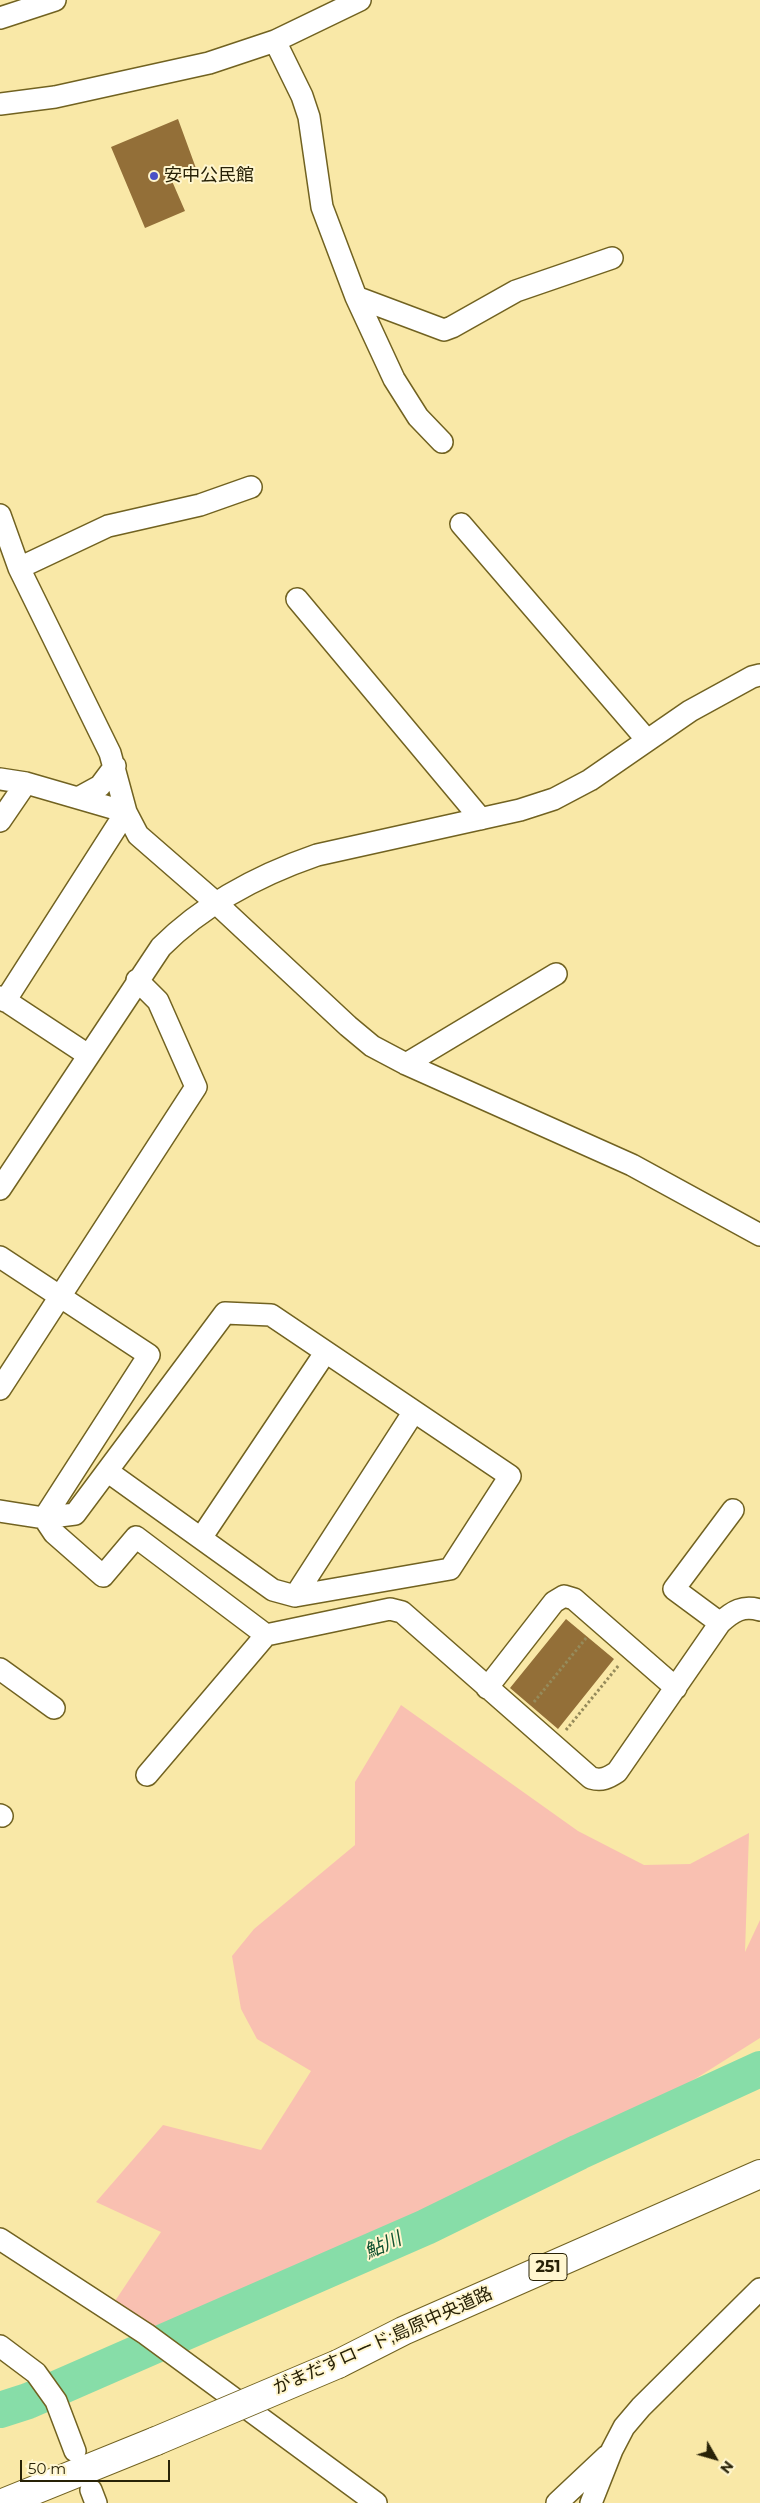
<!DOCTYPE html>
<html>
<head>
<meta charset="utf-8">
<style>
  body { margin:0 }
  #map { position:relative; width:760px; height:2503px; overflow:hidden; background:#f9e8a7; font-family:Montserrat,sans-serif }
  canvas { display:block }
  .north { position:absolute; left:690px; top:2433px; width:50px; height:50px; -webkit-text-stroke:4px #fff6cf; paint-order:stroke; rotate:128deg; font-size:14px; font-weight:700; line-height:20px; text-align:center; color:#282207 }
  .north::after { content:''; display:block; margin:auto; width:18px; height:22px; background:#282207; clip-path:polygon(50% 0,100% 100%,50% 72%,0 100%) }
  .scale { position:absolute; left:20px; top:2460px; width:150px; height:22px; box-sizing:border-box; border:2px solid #282207; border-top:0; padding-left:6px; font-size:15px; line-height:18px; white-space:nowrap; color:#282207; -webkit-text-stroke:4px #fff6cf; paint-order:stroke }
</style>
</head>
<body>
<div id="map">
<canvas width="760" height="2503"></canvas>
<div class="north">N</div>
<div class="scale">50 m</div>
</div>
<script>
const ctx = document.querySelector('canvas').getContext('2d');
ctx.lineJoin = 'round';
function paint(path, color) {
  ctx.fillStyle = color;
  ctx.fill(path, 'evenodd');
}
function stroke(path, color, width, dash) {
  ctx.strokeStyle = color;
  ctx.lineWidth = width;
  ctx.lineCap = dash ? 'butt' : 'round';
  ctx.setLineDash(dash || []);
  ctx.stroke(path);
}
function write(font, color, halo, rows, align = 'center') {
  ctx.font = font + ' Montserrat,"Noto Sans JP",sans-serif';
  ctx.lineWidth = 4;
  ctx.setLineDash([]);
  ctx.textBaseline = 'middle';
  ctx.strokeStyle = halo;
  ctx.fillStyle = color;
  for (const [text, x, y, turn = 0] of rows) {
    ctx.save();
    ctx.translate(x, y);
    ctx.rotate((+turn || 0) * Math.PI / 180);
    ctx.textAlign = isNaN(turn) ? turn : align;
    if (halo) ctx.strokeText(text, 0, 0);
    ctx.fillText(text, 0, 0);
    ctx.restore();
  }
}
const green = new Path2D(`
  M401 1705 578 1831 644 1865 690 1864 749 1833 745 1952 760 1920V1910V2038L695 2079 621 2119 533 2162 413 2227 351 2250 160 2332 113 2304 161 2232 96 2202 163 2125 261 2150 311 2071 257 2039 241 2009 232 1956 254 1929 355 1845V1782Z`);
const river = new Path2D(`
  M0 2410 28 2401 426 2227 579 2152 760 2069`);
const building = new Path2D(`
  M178 119 197 171 172 181 185 211 145 228 111 147Z
  M566 1619 614 1659 558 1729 510 1688Z`);
const path = new Path2D(`
  M534 1702 587 1637
  M566 1730 619 1665`);
const minor = new Path2D(`
  M0 18 55 0
  M275 41 302 96 309 117 322 207 356 297 394 379 418 417 442 442
  M0 104 55 97 209 63 275 41 360 0
  M356 297 444 330 452 327 516 291 612 258
  M0 515 19 568 110 753 126 812 138 835 215 902 348 1026 372 1046 406 1064 632 1165 760 1235
  M461 524 647 740
  M19 568 108 526 200 505 251 487
  M297 599 481 819
  M0 779 26 783 126 812
  M78 798 100 786 115 766
  M0 821 26 783
  M0 997 88 1055
  M5 1001 126 812
  M406 1064 556 974
  M0 1189 161 947C205 903 259 875 317 855L520 810 554 799 590 780 690 711 752 677 760 675
  M0 1257 149 1355 44 1518 54 1533 103 1576 136 1537 266 1635 390 1609 402 1612 591 1778C602 1781 608 1778 617 1772L720 1623C733 1611 743 1605 760 1610
  M0 1389 196 1087 158 1001 137 980
  M0 1511 44 1518 75 1514 225 1313 271 1315 510 1476 450 1569 295 1596 273 1590 107 1471
  M201 1538 325 1353
  M295 1596 413 1413
  M720 1623 674 1589 733 1510
  M0 1669 54 1708
  M487 1688 554 1602 564 1596 574 1599 676 1688
  M147 1775 266 1635
  M0 1815 2 1816
  M0 2239 146 2334 376 2503
  M0 2346 36 2373 56 2401 75 2451
  M91 2490 96 2503
  M557 2503 607 2456
  M591 2503 612 2450 624 2427 641 2407 760 2289`);
const highway = new Path2D(`
  M338 2364 403 2331 760 2174
  M3 2503 156 2441`);
const highwayBridge = new Path2D(`
  M156 2441 338 2364`);
const markers = [
  [154,176,5,"#4b50c6"]
];
const shields = [
  [548,2267,38]
];
const shieldNames = [
  ["251",548,2267]
];
const poiNames = [
  ["安中公民館",164,176]
];
const streetNames = [
  ["がまだすロード;島原中央道路",383,2341,-24]
];
const waterNames = [
  ["鮎川",383,2246,-24]
];
paint(green, '#f9c0b1');
stroke(river, '#87dda8', 36);
paint(building, '#936f38');
stroke(minor, '#716221', 24);
stroke(highway, '#716221', 30);
stroke(path, '#968b5b', 3, [2.5, 2.5]);
stroke(minor, '#fff', 21);
stroke(highway, '#fff', 28);
stroke(highwayBridge, '#716221', 30, []);
stroke(highwayBridge, '#fff', 28);
for (const [x, y, r, color] of markers) {
  const dot = new Path2D();
  dot.arc(x, y, r, 0, 2 * Math.PI);
  ctx.fillStyle = color;
  ctx.fill(dot);
  stroke(dot, '#fff6cf', 2);
}
for (const [x, y, w] of shields) {
  const box = new Path2D();
  box.roundRect(x - w / 2, y - 13.5, w, 27, 4);
  ctx.fillStyle = '#fff6cf';
  ctx.fill(box);
  stroke(box, '#282207', 1);
}
write('bold 16px', '#282207', null, shieldNames);
write('18px', '#282207', '#fff6cf', poiNames, 'left');
write('18px', '#282207', '#fff6cf', streetNames);
write('italic 19px', '#115331', '#fff6cf', waterNames);
</script>
</body>
</html>
